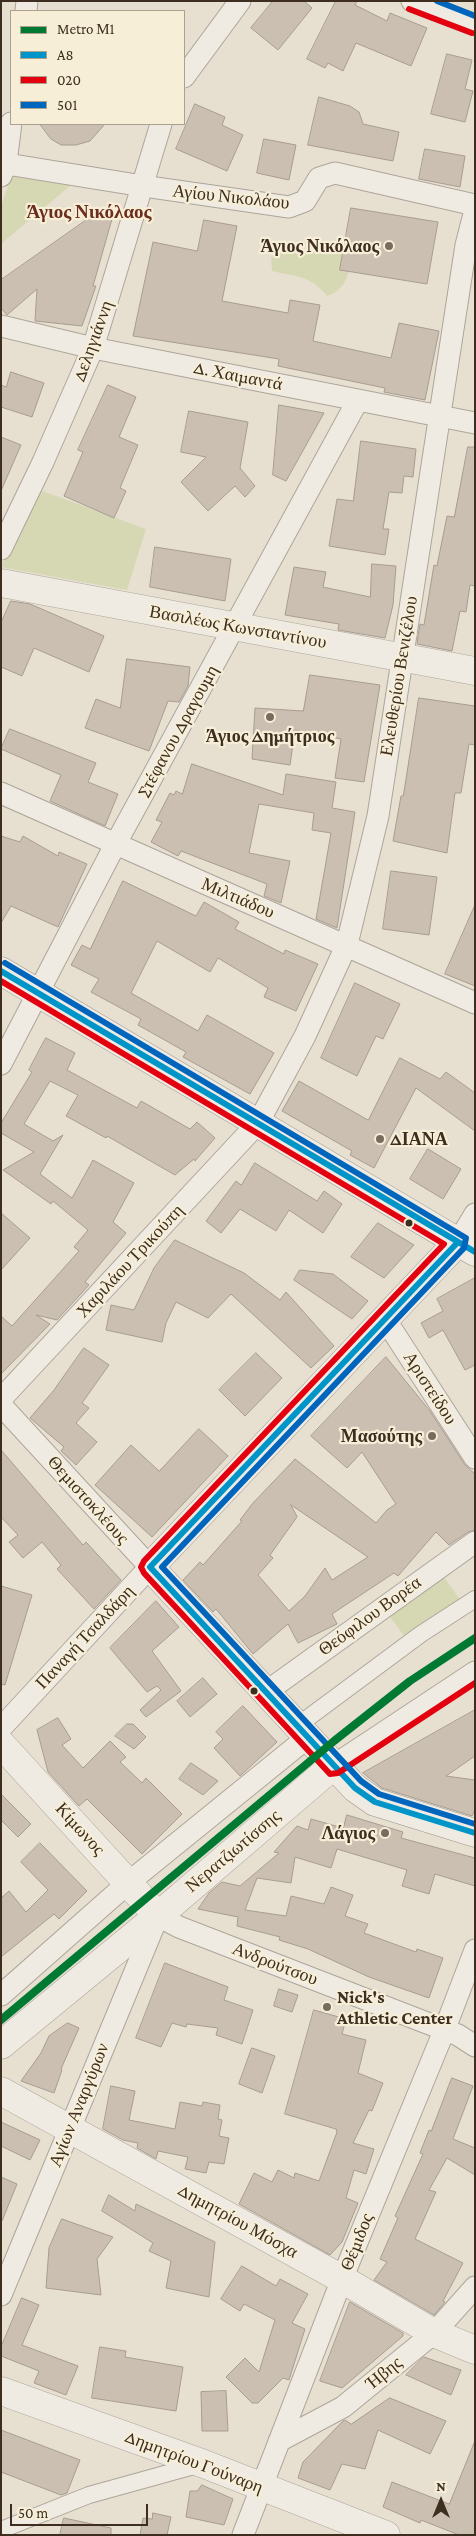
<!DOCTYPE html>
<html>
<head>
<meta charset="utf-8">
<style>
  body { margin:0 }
  #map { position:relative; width:476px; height:2536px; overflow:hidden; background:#e7e0d1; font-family:"Crimson Pro",serif }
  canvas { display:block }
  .frame { position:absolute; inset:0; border:2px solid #3d2e20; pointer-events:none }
  .legend { position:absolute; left:10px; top:10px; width:175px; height:115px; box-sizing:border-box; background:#f7eed8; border:1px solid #ada18e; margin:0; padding:6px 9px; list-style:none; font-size:15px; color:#3d2e20 }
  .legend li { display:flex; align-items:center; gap:10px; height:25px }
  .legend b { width:25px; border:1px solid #ada18e }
  .north { position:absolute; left:416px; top:2476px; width:50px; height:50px; -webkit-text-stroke:4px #f7eed8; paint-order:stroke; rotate:0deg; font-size:14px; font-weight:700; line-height:20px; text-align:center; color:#3d2e20 }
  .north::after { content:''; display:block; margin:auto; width:18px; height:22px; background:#3d2e20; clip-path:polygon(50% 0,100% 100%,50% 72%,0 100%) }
  .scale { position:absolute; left:10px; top:2504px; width:138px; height:22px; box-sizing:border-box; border:2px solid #3d2e20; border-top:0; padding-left:6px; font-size:15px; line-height:18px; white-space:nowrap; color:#3d2e20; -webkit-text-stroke:4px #f7eed8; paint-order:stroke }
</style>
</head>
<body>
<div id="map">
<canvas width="476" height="2536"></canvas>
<div class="frame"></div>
<ul class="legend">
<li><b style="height:6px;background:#007a33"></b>Metro Μ1</li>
<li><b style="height:6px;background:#0095c8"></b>A8</li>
<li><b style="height:6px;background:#e3000f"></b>020</li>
<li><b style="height:6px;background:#0065bd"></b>501</li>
</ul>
<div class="north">N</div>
<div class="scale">50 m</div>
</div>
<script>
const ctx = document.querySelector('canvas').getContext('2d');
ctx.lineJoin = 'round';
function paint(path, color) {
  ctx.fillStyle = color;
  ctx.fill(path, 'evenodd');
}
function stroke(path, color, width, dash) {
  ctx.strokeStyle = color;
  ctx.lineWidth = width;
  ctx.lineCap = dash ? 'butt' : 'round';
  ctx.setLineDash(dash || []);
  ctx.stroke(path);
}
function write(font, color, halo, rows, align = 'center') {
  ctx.font = font + ' "Crimson Pro",serif';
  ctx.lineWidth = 4.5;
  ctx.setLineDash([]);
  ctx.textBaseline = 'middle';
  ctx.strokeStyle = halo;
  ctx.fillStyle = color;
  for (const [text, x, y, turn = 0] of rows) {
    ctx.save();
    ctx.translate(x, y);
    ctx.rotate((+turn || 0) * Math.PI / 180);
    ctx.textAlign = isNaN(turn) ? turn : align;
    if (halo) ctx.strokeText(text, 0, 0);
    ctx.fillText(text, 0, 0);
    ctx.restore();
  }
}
const green = new Path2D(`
  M13 172 71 185 1 244V206Z
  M312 248C325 248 343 249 352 259 348 276 345 290 327 296 311 275 296 277 272 271L271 257 291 249 305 251Z
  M37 489 146 529 127 590 1 567Z
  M441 1573 461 1601 408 1641 387 1613Z`);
const building = new Path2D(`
  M273 1H304L312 8 278 50 251 28Z
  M336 1H357L355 5 387 21 390 13 427 28 411 66 356 43 343 71 328 63 325 68 307 59Z
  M447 54 472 60 465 89 473 91 465 122 431 114Z
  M319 97 350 106 359 112 363 124 399 132 393 161 308 145Z
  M195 104 225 117 222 125 243 135 227 171 176 149Z
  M40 124H105L90 141 76 145H61L51 139Z
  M264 139 296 145 289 180 257 173Z
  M425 149 465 156 460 187 419 179Z
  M351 208 438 222 427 284 340 270Z
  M95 214 112 219 93 286H96L82 326 35 321 37 289 7 315 1 308V280Z
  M204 220 237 226 222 301 288 313 290 300 320 305 313 341 391 358 399 323 439 331 425 400 384 392 385 388 278 366 279 359 133 336 153 242 197 251Z
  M11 372 44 383 32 417 1 407V385L6 387Z
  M108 385 136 397 119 437 138 445 120 488 126 491 114 518 64 496 83 452 78 450Z
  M279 405 324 413 286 481 273 475Z
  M189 411 248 422 240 468 255 486 245 497 235 486 208 511 181 482 206 457 181 452Z
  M1 437 21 445 1 491Z
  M361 441 416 449 413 477 404 476 402 493 389 492 383 529H389L385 555 329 546 337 499 353 501Z
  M468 447H475V586L470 585 466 612 460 611 452 651 417 644 420 624 424 625 434 565 437 566 447 516 454 517Z
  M155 547 231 559 225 601 150 587Z
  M372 564 396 566 393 605 385 638 338 630 339 624 285 615 294 567 326 572 323 587 370 597Z
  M11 601 30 604 104 636 89 672 34 648 22 676 1 667V623Z
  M127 659 190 667 188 686 179 702 168 701 149 751 85 728 96 699 120 708Z
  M310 675 380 685 364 782 335 778 341 739 295 730 290 765 252 759 255 708 303 711Z
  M419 698 475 706V745L469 744 461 793H455L447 853 393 841 401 796H403Z
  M10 729 96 763 88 782 118 794 105 826 50 801 61 775 1 749Z
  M192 764 283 795 286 774 336 782 332 808 355 812 337 928 316 919 331 833 312 830 314 813 259 804 249 853 290 861 281 903 264 896 267 884 181 851 178 856 151 842 162 822 156 820 170 793 174 795 176 791 182 794Z
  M1 836 20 842 23 836 58 856 59 852 87 864 58 927 11 906 1 923Z
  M391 871 437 877 429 935 383 929Z
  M123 881 196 916 204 902 239 922 235 929 284 954 285 950 318 964 296 1011 264 997 268 988 218 958 210 972 157 941 131 993 198 1031 207 1015 274 1053 250 1094 183 1057 186 1052 138 1025 141 1019 91 992 99 979 71 965 82 945 90 949Z
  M475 905V986L445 974Z
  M355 983 400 1004 383 1039 376 1036 357 1076 321 1058Z
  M46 1038 75 1053 67 1070 137 1108 141 1101 190 1129 197 1122 215 1138 195 1161 194 1159 175 1175 107 1136 106 1138 66 1116 78 1095 50 1081 24 1124 53 1141 63 1135 40 1174 72 1198 93 1160 134 1183 113 1222 126 1233 85 1282 89 1285 57 1320 36 1315 50 1324 1 1374V1316L12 1326 79 1251 74 1247 88 1230 53 1201 51 1204 3 1170 34 1152 1 1133V1123L32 1072 29 1070Z
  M400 1058 440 1079 446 1072 475 1093V1131L416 1088 374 1168 350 1155 352 1151 282 1111 299 1081 368 1120Z
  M428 1149 461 1169 443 1199 410 1179Z
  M255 1163 317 1201 324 1191 342 1204 323 1233 289 1210 276 1231 240 1209 221 1233 206 1221 236 1181 241 1185Z
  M1 1213 30 1238 1 1270Z
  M378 1223 414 1245 384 1278 351 1257Z
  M175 1240 244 1273 280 1300 286 1292 334 1346 311 1368 231 1294 208 1318 176 1302 166 1323 162 1342 106 1330 111 1305 134 1310 154 1268Z
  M300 1270 333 1274 368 1301 352 1319 294 1280Z
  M475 1278V1365L465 1370 443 1330 429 1338 421 1323 443 1311 437 1299Z
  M84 1348 109 1365 82 1403 89 1408 76 1423 97 1442 76 1465 61 1451 64 1447 30 1418 54 1390Z
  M256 1353 282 1378 245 1416 219 1390Z
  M386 1357 430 1411 465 1465 475 1474V1530L468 1532 449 1545 436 1532 398 1576 394 1573 332 1614 337 1624 298 1643 288 1624 253 1654 216 1609 213 1612 183 1580 200 1562 203 1565 242 1521 240 1520 253 1503 295 1459 376 1523 387 1510 396 1504 362 1452 347 1468 311 1436ZM291 1505 368 1557 332 1580 325 1568 305 1596 289 1611 258 1575 273 1558 270 1555 297 1517Z
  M199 1429 228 1456 152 1537 95 1485 131 1445 159 1471Z
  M1 1450 83 1545 86 1542 121 1580 94 1609 57 1569 61 1565 42 1542 23 1558 9 1542 18 1535 1 1517Z
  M1 1586 32 1595 5 1685 1 1684Z
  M156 1601 179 1627 152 1651 181 1691 146 1717 140 1710 161 1690 157 1686 147 1692 110 1648Z
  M203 1678 217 1694 190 1717 177 1701Z
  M243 1706 277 1742 240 1776 214 1748 223 1739 216 1732Z
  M475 1710V1756L446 1776 475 1780V1810L472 1816 382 1788 363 1773Z
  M58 1718 71 1739 62 1745 83 1768 110 1741 126 1757 120 1762 142 1783 146 1778 182 1814 142 1854 87 1799 79 1806 48 1772 37 1730Z
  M127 1724H133L146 1737 134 1749 115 1736Z
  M191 1763 218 1781 203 1795 179 1779Z
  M1 1794 31 1824 18 1837 1 1820Z
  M347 1815 403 1832 401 1838 475 1858V1886L435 1874 429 1894 402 1886 407 1870 337 1849 331 1868 295 1857 291 1883 257 1878 245 1910 286 1916 291 1896 324 1904 331 1887 353 1895 345 1916 368 1924 364 1933 416 1952 417 1949 443 1958 429 1998 369 1977 308 1949 279 1940 280 1937 237 1926 238 1917 198 1909 209 1893 222 1882 240 1886 279 1853 274 1852 297 1826 308 1830 311 1819 343 1828Z
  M40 1843 87 1891 59 1919 54 1914 1 1957V1898L9 1891 26 1912 48 1890 21 1862Z
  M165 1963 228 1987 224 2000 253 2010 242 2044 216 2035 218 2028 187 2024 186 2027 172 2023 161 2047 136 2038Z
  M279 1989 298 1995 292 2012 274 2006Z
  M314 2010 346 2019 342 2034 366 2040 358 2073 383 2083 372 2111 369 2110 353 2143 374 2149 366 2174 354 2170 346 2198 358 2203 342 2242 330 2255 239 2204 254 2173 272 2182 278 2170 294 2178 295 2173 319 2181 337 2132 336 2129 285 2114Z
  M68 2023 79 2028 61 2069 62 2070 54 2093 21 2081 41 2053 49 2036Z
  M252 2048 275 2056 262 2093 239 2084Z
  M452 2078 473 2086 453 2139 475 2148V2175L447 2158 429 2190 436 2192 415 2239 463 2263 443 2301 445 2302 434 2315 374 2280 387 2262 380 2259 398 2218 395 2216 423 2154 420 2153 429 2130 431 2131Z
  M111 2086 135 2091 129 2120 175 2129 180 2102 202 2106 203 2102 220 2105 218 2119 222 2120 219 2136 229 2138 224 2164 209 2162 206 2173 185 2169 188 2157 158 2151 156 2159 137 2148 138 2143 123 2140 103 2129Z
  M1 2122 40 2140 30 2160 1 2146Z
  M1 2177 17 2184 2 2221H1Z
  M109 2195 135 2211 136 2204 215 2242 209 2297 166 2288 171 2261 149 2251 153 2243 102 2211Z
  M62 2219 113 2237 97 2259 101 2295 46 2288 49 2248Z
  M242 2266 276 2286 280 2279 308 2294 292 2323 305 2329 289 2380 283 2378 258 2403H252L226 2377 245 2358 259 2372 275 2320 244 2304 240 2311 221 2299Z
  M22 2298 39 2305 22 2345 78 2366 66 2395 34 2383 39 2371 1 2356V2347Z
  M350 2302 403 2333V2336L342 2388 320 2381Z
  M100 2347 126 2351 125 2357 183 2367 176 2411 92 2398Z
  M424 2357 461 2370 451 2395 406 2375Z
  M226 2391 228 2431H202L201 2392Z
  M390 2398 446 2421 430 2454 378 2430 365 2469 342 2464 330 2490 298 2478 303 2462 343 2421 345 2420 351 2424Z
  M1 2430 80 2460 67 2493 61 2495 1 2472Z
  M475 2441V2535H459L421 2520 420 2523 383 2507 392 2482 449 2504Z
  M202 2485 233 2499 224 2525 186 2517 190 2491H197Z
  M153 2513 171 2517 167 2535H140L143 2518 152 2519Z
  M64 2518 111 2528V2535H60Z`);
const pedestrian = new Path2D(`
  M297 1726 421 1634 475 1599
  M1 2530 89 2495 201 2464`);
const minor = new Path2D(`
  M412 1 475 25
  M26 11 27 1
  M184 77 240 1
  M1 163 143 186 289 207 305 201 319 178 335 173 475 205
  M1 176 6 163 11 123
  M1 326 93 348 475 423
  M1 549 43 462 93 348 161 124
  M1 793 475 1003
  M1 1064 115 845 358 400
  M458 1242 475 1214
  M385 1319 475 1458
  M1 1399 258 1123 305 1036 347 944 378 816 466 245 475 210
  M1 1405 150 1567 1 1728
  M266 1692 475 1542
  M333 1766 475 1672
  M1 1995 128 1883 308 1737
  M1 2295 158 1916 179 1927 458 2035 475 2046
  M279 2441 343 2407 434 2333 475 2287
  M243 2535 342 2279 444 2031 475 1950`);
const tertiary = new Path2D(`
  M1 583 475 671
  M1 1744 158 1916
  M1 2045 158 1916 333 1766
  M1 2091 342 2279 434 2333 475 2350
  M1 2391 204 2464 386 2535`);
const secondary = new Path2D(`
  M1 971 475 1252
  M458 1242 150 1567 355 1788 375 1802 475 1833`);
const bus1 = new Path2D(`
  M1 971 475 1252
  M458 1242 150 1567 355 1788 375 1802 475 1833`);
const bus2 = new Path2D(`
  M409 9 472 33
  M1 981 444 1244 144 1561 141 1567 144 1573 330 1774 338 1773 475 1683`);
const bus3 = new Path2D(`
  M437 1 475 16
  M5 963 466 1238 464 1248 162 1567 361 1781 379 1794 475 1824`);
const metro1 = new Path2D(`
  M1 2020 334 1741 410 1681 475 1638`);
const markers = [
  [389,246,5,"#786c5e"],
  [270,717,5,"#786c5e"],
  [380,1139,5,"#786c5e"],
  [409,1223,4.5,"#3d2e20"],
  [432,1436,5,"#786c5e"],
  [254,1691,4.5,"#3d2e20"],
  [385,1833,5,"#786c5e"],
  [327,2007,5,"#786c5e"]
];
const streetNames = [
  ["Αγίου Νικολάου",231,197,6],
  ["Δεληγιάννη",93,341,-70],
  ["Δ. Χαιμαντά",238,376,11],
  ["Βασιλέως Κωνσταντίνου",238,627,10],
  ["Ελευθερίου Βενιζέλου",399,676,-81],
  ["Στέφανου Δραγουμη",178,731,-61],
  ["Μιλτιάδου",238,898,23],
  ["Χαριλάου Τρικούπη",130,1261,-47],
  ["Αριστείδου",430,1388,57],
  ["Θεμιστοκλέους",88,1500,48],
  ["Θεόφιλου Βορέα",370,1616,-36],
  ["Παναγή Τσαλδάρη",85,1637,-47],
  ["Κίμωνος",80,1829,48],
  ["Νερατζιωτίσσης",233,1851,-40],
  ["Ανδρούτσου",275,1964,21],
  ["Αγίων Αναργύρων",79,2105,-68],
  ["Δημητρίου Μόσχα",238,2221,29],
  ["Θέμιδος",357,2242,-68],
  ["Ήβης",384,2373,-39],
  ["Δημητρίου Γούναρη",194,2462,21]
];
const poiNames = [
  ["Άγιος Νικόλαος",379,246],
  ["Άγιος Δημήτριος",270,736,"center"],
  ["ΔΙΑΝΑ",390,1139,"left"],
  ["Μασούτης",422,1436],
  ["Λάγιος",375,1833],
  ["Nick's",337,1997,"left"],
  ["Athletic Center",337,2018,"left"]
];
const neighbourhoodNames = [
  ["Άγιος Νικόλαος",89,212]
];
paint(green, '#d6d7b3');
paint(building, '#cbbfb2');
stroke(building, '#a89c90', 1);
stroke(pedestrian, '#ada599', 18);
stroke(minor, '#ada599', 23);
stroke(tertiary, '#ada599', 29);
stroke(secondary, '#9c958a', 29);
stroke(pedestrian, '#efebe3', 16);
stroke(minor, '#efebe3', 21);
stroke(tertiary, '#efebe3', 28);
stroke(secondary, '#efebe3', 28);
stroke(bus1, '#0095c8', 6);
stroke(bus2, '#e3000f', 6);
stroke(bus3, '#0065bd', 6);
stroke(metro1, '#007a33', 8);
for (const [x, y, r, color] of markers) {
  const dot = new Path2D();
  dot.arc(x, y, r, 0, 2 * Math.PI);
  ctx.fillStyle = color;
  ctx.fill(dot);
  stroke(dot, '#f7eed8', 2);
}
write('18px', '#3d2e20', '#f7eed8', streetNames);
write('bold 18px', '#3d2e20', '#f7eed8', poiNames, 'right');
write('bold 19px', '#6b2e1e', '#f7eed8', neighbourhoodNames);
</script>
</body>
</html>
